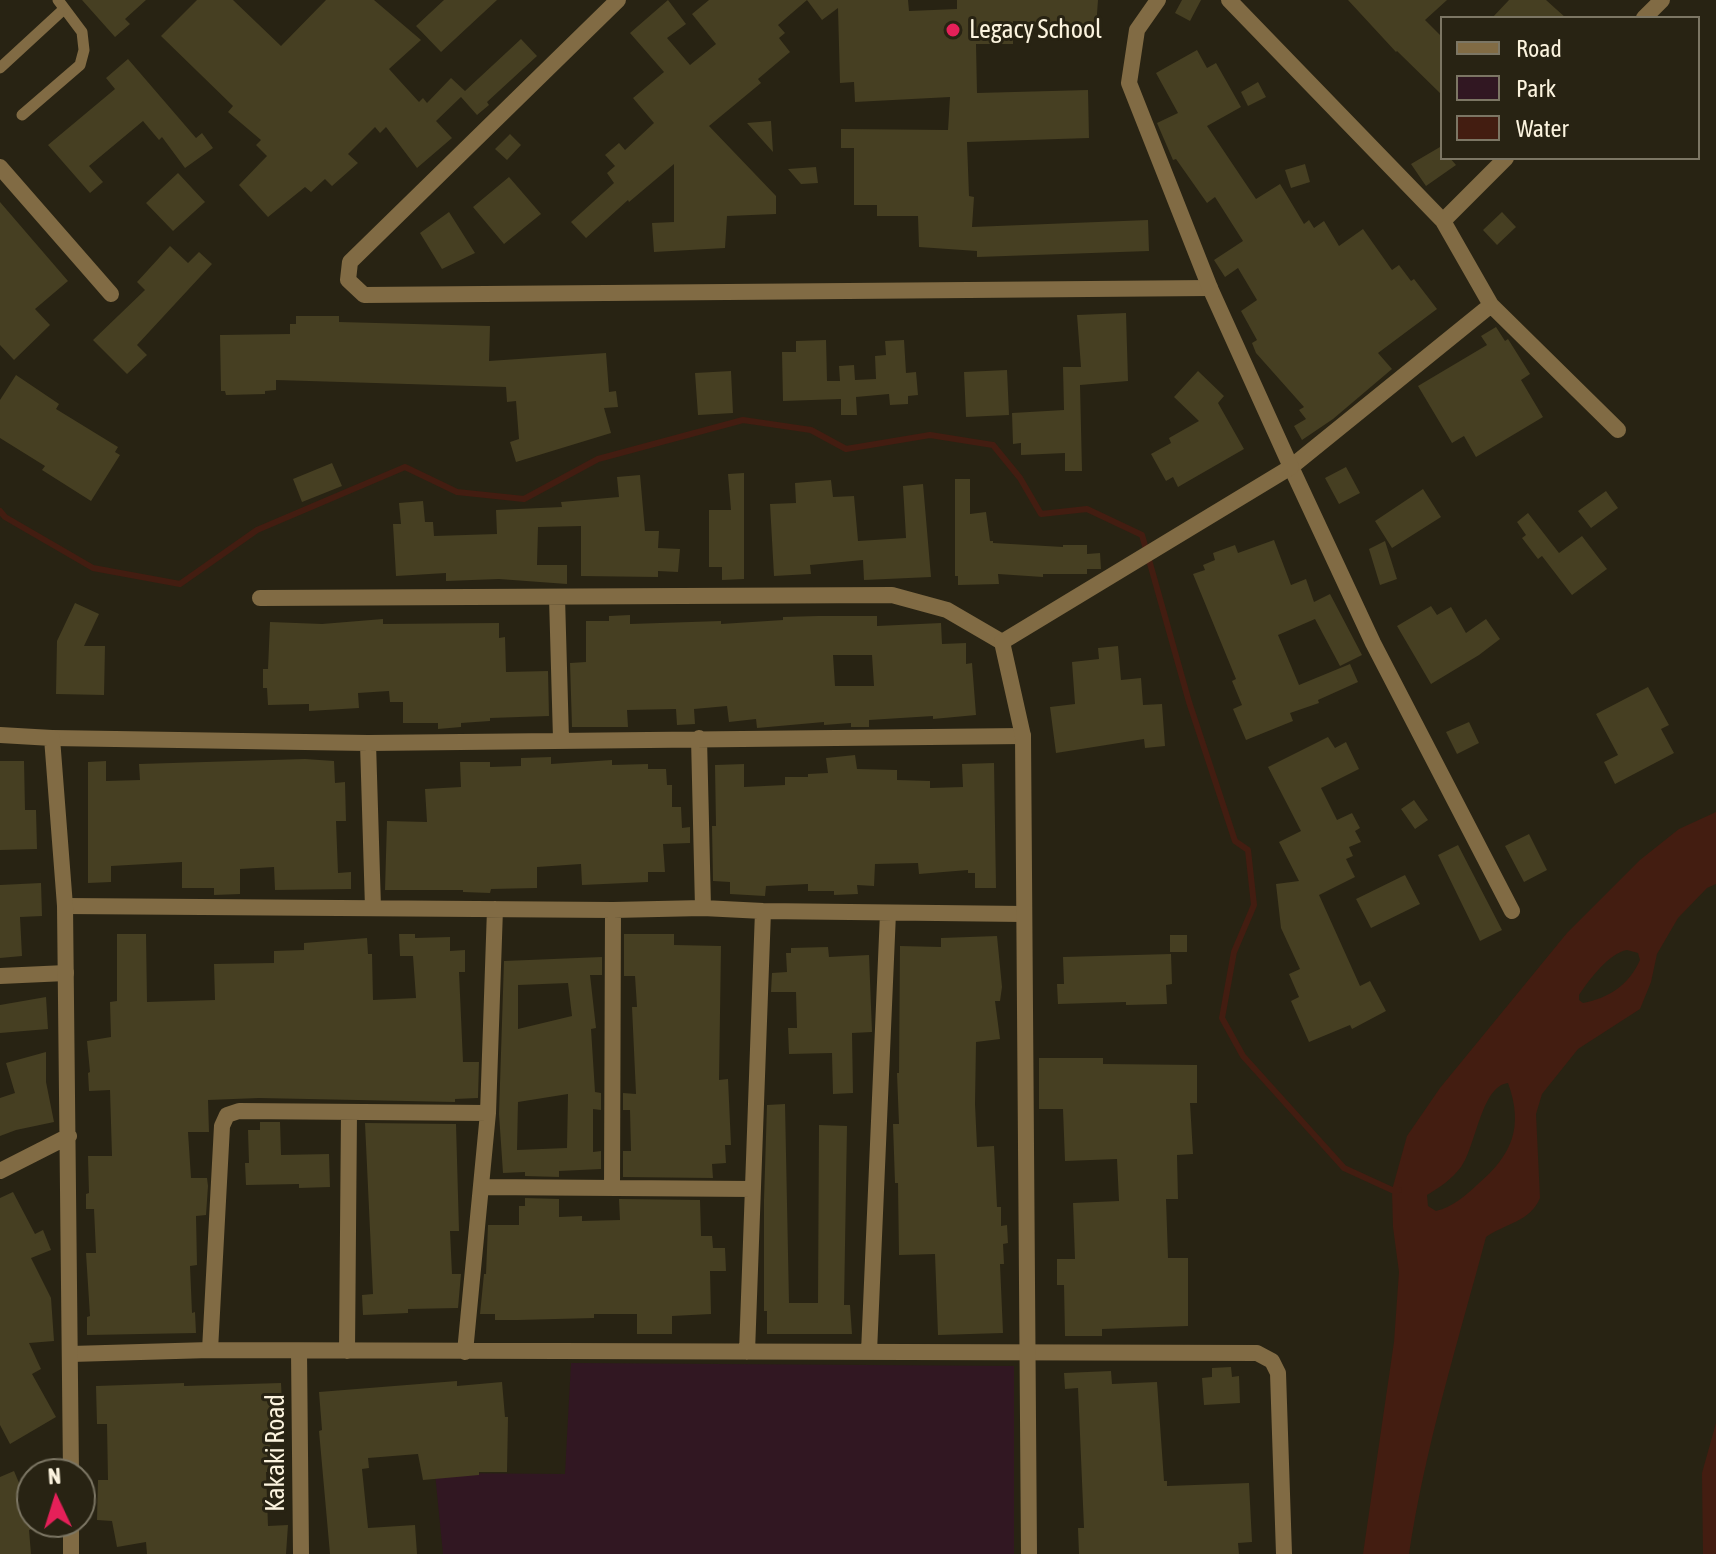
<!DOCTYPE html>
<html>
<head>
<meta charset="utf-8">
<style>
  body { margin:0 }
  #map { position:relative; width:1716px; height:1554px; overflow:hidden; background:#282313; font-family:"Asap Condensed",sans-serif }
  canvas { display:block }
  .legend { position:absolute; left:1440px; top:16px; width:260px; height:144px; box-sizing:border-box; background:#282313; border:2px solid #7c7664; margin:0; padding:10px 14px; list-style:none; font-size:24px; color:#fbf3de }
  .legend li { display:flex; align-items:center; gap:16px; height:40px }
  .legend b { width:40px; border:2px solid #7c7664 }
  .north { position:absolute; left:16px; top:1458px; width:80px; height:80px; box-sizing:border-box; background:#282313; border:2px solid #7c7664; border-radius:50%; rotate:356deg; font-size:22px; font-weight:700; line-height:32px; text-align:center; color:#fbf3de }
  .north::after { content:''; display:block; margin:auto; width:28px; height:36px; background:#e52059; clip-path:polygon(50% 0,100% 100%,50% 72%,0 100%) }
</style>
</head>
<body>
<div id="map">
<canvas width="1716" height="1554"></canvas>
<ul class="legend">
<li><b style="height:10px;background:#816b44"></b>Road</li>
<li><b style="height:22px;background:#311722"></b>Park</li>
<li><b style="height:22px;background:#431d11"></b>Water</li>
</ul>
<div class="north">N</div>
</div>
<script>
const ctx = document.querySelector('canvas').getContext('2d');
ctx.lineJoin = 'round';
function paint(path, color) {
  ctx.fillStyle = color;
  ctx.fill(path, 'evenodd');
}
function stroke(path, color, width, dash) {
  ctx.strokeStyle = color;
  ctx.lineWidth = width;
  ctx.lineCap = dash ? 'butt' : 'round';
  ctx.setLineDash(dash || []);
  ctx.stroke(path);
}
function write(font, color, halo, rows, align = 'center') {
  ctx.font = font + ' "Asap Condensed",sans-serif';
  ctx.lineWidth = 6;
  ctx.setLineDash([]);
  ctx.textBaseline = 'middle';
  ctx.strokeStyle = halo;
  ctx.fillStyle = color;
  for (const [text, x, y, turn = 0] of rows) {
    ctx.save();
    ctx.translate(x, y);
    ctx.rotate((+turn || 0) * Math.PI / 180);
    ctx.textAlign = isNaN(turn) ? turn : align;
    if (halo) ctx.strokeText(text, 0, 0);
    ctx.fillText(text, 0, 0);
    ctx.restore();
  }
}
const green = new Path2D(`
  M571 1363 1014 1366V1554H443L435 1473 565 1474Z`);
const water = new Path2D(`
  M1716 812V884L1707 888 1678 918 1657 954 1651 982 1640 1009 1578 1049 1542 1094 1536 1114 1540 1198C1530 1222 1506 1223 1486 1237 1458 1342 1425 1447 1409 1554H1363L1394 1342 1399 1272 1393 1227 1392 1190 1407 1136 1440 1088 1567 933 1640 860 1679 829ZM1627 950 1638 953 1640 960C1629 985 1609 998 1583 1003L1579 1000V995C1589 980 1609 953 1627 950ZM1508 1083C1524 1127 1512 1155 1478 1184 1465 1196 1453 1207 1436 1211L1428 1206 1427 1195C1439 1188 1452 1179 1461 1167 1476 1147 1481 1086 1508 1083Z
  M1716 1423V1554H1703L1702 1473Z`);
const stream = new Path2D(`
  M0 511 5 517 93 568 180 584 257 530 405 467 457 492 524 499 598 459 743 420 811 430 846 449 930 435 993 445 1020 478 1041 514 1087 509 1142 535 1189 702 1235 841 1248 850 1254 905 1234 952 1222 1018 1243 1056 1344 1168 1392 1190H1399`);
const building = new Path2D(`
  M82 0H146L125 19 130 24 115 37Z
  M197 0H233L281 46 326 0H374L421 40 389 69 419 102 423 98 427 103 451 78 465 91 521 39 537 56 487 102 489 105 477 115 461 97 436 121 452 138 417 168 386 127 380 133 375 127 348 154 358 163 332 186 325 179 311 192 305 187 268 217 239 185 267 156 256 145 261 140 228 112 233 106 161 36Z
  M444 0H497L441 52 416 26Z
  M668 0 686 24 667 38 690 65 716 44 692 14 709 0H908L909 11 957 9V0H1098L1096 28 1013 21V44H976L977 93 1088 90 1089 138 967 142 969 196 974 197 972 227 1148 220 1149 251 977 257V251L919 247 918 216H877V205H854V148H841V129L948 130 950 97 855 102 854 82 840 83 838 8 822 20 807 0 778 25 785 33 779 38 790 52 758 79 761 83 709 126 776 196V214L727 216 725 248 654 252 652 223 674 222V164L629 202 628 200 586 238 571 222 614 183 607 173 615 166 605 155 619 143 625 150 654 123 633 98 664 72 630 33Z
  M1182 0H1201L1190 21 1175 13Z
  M1348 0H1447L1425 20 1442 37V95L1397 51 1396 52Z
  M1509 0H1546L1566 18H1492Z
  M1197 50 1207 68 1216 63 1241 107 1207 126 1256 199 1280 184 1304 224 1309 220 1314 228 1324 221 1339 246 1363 229 1392 270 1399 265 1411 281 1414 279 1437 309 1378 353 1392 369 1333 419 1302 440 1294 426 1306 419 1299 410 1304 407 1256 353 1252 343 1257 340 1241 311 1257 300 1238 268 1225 277 1214 260 1243 241 1215 197 1207 203 1176 159 1173 160 1157 123 1178 113 1156 73Z
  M128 59 196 138 202 133 213 148 185 168 162 137 159 140 143 121 89 166 103 182 90 193 48 145 115 89 106 78Z
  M1258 82 1266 97 1248 106 1241 92Z
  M771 121 773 152 747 123Z
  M510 134 521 145 507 160 495 149Z
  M1440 147 1442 158H1450L1456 165 1426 186 1411 164Z
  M1305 164 1310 182 1291 188 1285 170Z
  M816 167 818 183 801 184 788 169Z
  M178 173 205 202 173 231 146 203Z
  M509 177 541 214 504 244 473 207Z
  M0 202 68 281 35 309 50 325 14 360 0 345Z
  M449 212 475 253 442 269 420 233Z
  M1502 212 1516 227 1497 245 1483 230Z
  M170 246 188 263 199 252 212 264 137 345 147 355 127 374 93 340 145 290 137 282Z
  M1126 313 1128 381 1080 385 1082 471H1065V453L1021 455V443L1013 444 1012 413 1064 410 1063 367H1081L1077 315Z
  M296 316H339V322L490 326 489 361 606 353 609 392 616 391 618 407 604 408 611 433 516 462 510 442 519 439 516 401 507 402 506 387 276 380V390L265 391V394L226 395 225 391H221L220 335 290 334V324H296Z
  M1496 327 1505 341 1508 339 1530 374 1521 380 1543 417 1476 457 1464 436 1452 443 1418 386 1487 345 1481 336Z
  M826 340 827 381H840L839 366 854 365 855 380 876 379 875 356 886 355 885 341 904 340 906 373 916 372 918 395 908 396V404L890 405 889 394 856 397 857 415H841V399L783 401 782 352H796V341Z
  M1007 370 1009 415 966 417 964 372Z
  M731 371 733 413 698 415 695 373Z
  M1198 371 1224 396 1218 403 1244 449 1178 487 1173 477 1166 481 1151 454 1171 443 1169 438 1199 421 1174 397Z
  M16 375 59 404 56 409 118 447 115 452 120 455 91 501 42 470 45 466 0 438V400Z
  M332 463 342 486 302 502 293 479Z
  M1346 467 1360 493 1339 504 1325 478Z
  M744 473V579L722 580V567H709V510H731L728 474Z
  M640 475 645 531H659L658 548 680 549 678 572 658 571V577L581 576V526L538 527 537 565H567V584L499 579 446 581V573L396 576 393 524H401L399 503 423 501 425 522H433L434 536 497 534 496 510 562 507 561 502 619 497 617 477Z
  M955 479H970V514L986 512 990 541H993V543L1063 547V545H1087V554L1100 553 1101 569H1087V574H1043V577L998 574 999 584 958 585V576H955Z
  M831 480 833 497 854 496 858 541 906 538 903 486 923 484 931 577 864 580 863 560 810 565 811 574 774 576 770 504 796 503 795 483Z
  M1423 489 1441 517 1392 548 1375 521Z
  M1606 491 1618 508 1591 528 1578 511Z
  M1528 513 1559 553 1582 536 1607 569 1572 595 1542 556 1538 559 1522 538 1526 535 1517 522Z
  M1274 540 1291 585 1306 579 1314 602 1330 594 1362 655 1340 666 1315 619 1278 635 1299 685 1350 664 1358 682 1318 700 1319 703 1290 713 1293 721 1246 740 1233 709 1242 705 1232 681 1236 679 1193 574 1205 570 1203 565 1215 560 1213 553 1235 545 1238 553Z
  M1385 541 1397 579 1380 585 1369 549Z
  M75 603 99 614 84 646H105L104 695 56 694 57 641Z
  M1431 606 1437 615 1451 607 1466 633 1486 619 1500 639 1479 655 1431 684 1397 626Z
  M630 615V624L721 621V624L783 620V617L818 616H877V626L941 623 942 644 966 643V664L972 663 976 715 933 719V716L869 720V727H851V723L824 725V722L757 728 756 719 729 722 727 706 694 709 695 724 677 725 676 709 627 710 628 727H572L570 663 586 662V621H609V616ZM833 655H872L874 686H835Z
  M383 619V624L499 623V638L505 637 506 672 548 671 549 716 490 718V721L461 723V727L438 729V723H403V702H390L389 691 358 693 359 708 309 711V704L268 705 267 688H263V669H268L270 622 322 624Z
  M1118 646 1121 680 1141 678 1143 705 1162 704 1165 746 1145 748 1144 739 1056 753 1050 707 1075 704 1072 662 1099 659 1098 648Z
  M1648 687 1669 725 1661 729 1674 753 1615 784 1604 762 1618 755 1596 714Z
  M1469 722 1479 743 1457 754 1446 732Z
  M1328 737 1335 748 1346 742 1359 769 1321 788 1337 820 1352 813 1360 828 1355 831 1361 842 1349 847 1353 856 1346 859 1355 877 1319 895 1360 986 1370 981 1386 1011 1352 1029 1350 1025 1309 1042 1291 1001 1299 997 1289 974 1300 969 1281 928 1276 884 1299 881 1279 842 1301 831 1268 767Z
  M855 755 857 769 897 770V780L930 781V788L963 787 962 764 994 763 996 888H975V873H968V870L919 874 918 863 875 864 874 886 857 885 858 894 834 895V891H808V884L766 886 765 896 730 894V882L713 881 712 826H716L715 765 744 764V787L785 785V777H808V774L828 773 826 758Z
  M551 757V764L612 760V765L648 764V769H666L667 785H672V807H681L682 828 690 827V843L663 844 665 872H648V882L582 885 581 864 537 867V888L491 889 490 893 463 892V890H385L387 821 427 822 425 789 461 787 460 762H490V767L521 766V758Z
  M305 759 334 761 335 783 345 782 346 821H336L338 873 351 872V889L275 890 274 867 240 869V894L214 895V888H182V862L111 866V882L88 883V762L106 761V781L140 780 139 764Z
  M0 761H24L25 810H36L37 849 0 850Z
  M1414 800 1428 820 1415 829 1401 809Z
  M1529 834 1547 870 1524 882 1505 846Z
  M1458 845 1502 930 1480 941 1438 855Z
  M1405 875 1420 904 1371 928 1356 899Z
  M41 883 42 916 20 917 22 956 0 958V885Z
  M117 934H146L147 1002 215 1000 214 964 274 963V951L304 950V943L367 938 368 954H372L373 1000 416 998 413 956H400L399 934H415V938L450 937V951L465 950V972H459L463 1062H479L478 1098 455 1099V1102L259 1098 208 1100 209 1132H188L191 1178H207L208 1186 206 1215 196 1216 197 1265 190 1266 192 1313 195 1312 196 1333 87 1335V1317L90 1316 86 1253H96L94 1209H86V1194L89 1193 88 1156H112L110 1090 89 1091 88 1073 90 1072 87 1041 111 1037 110 1002 117 1001Z
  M624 934H674V945L721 946 719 1080 728 1079 731 1145H725L726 1163 712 1164 713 1178 623 1177V1151H631L630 1110H623V1093L636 1094 632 1007H637L635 976H624Z
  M1170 935H1187V952H1170Z
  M997 936 1002 987 1000 1001H995L1000 1039 976 1042 975 1104 977 1147 994 1146 997 1207H1001V1226L1007 1225 1008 1243 1003 1244 1004 1264H1000L1003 1333 938 1335 935 1254 899 1255 898 1183H895L893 1124H899L897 1073H899L900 946 941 947V938Z
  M828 947 829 957 869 955 872 1032 852 1033 853 1093 833 1094 832 1053 789 1054 788 1028H797L796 992H771L772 973 787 972 786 953H791V948Z
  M1171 954 1172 984 1166 985 1167 1004 1126 1005V1002L1058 1004 1057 984H1064L1063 957Z
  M602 957V975H590L596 1028 591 1029 595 1092 601 1093V1110L593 1109V1152L601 1151V1169L559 1171V1177L525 1176V1172L503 1173 499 1114 504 961ZM568 983 572 1016 518 1029V985ZM568 1094 567 1148 517 1150 518 1102Z
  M46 997 48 1029 0 1033V1005Z
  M46 1052V1082L54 1122 16 1130 0 1136V1098L15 1093 6 1063Z
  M1039 1058H1103V1064L1197 1065V1103H1190L1193 1154 1177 1155 1178 1199H1166L1168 1258H1188V1326L1102 1329V1336H1065L1064 1285H1057V1259H1075L1073 1203 1119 1201 1117 1159 1065 1161 1063 1109H1039Z
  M785 1104 789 1303H818L819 1125 847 1126 844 1305H850L852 1334H767V1311H764V1200L767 1105Z
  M260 1122H280L281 1155 329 1154 330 1187 299 1188V1184L246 1185 245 1163H249L248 1130H260Z
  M365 1123 456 1124 459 1231H450L452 1274H461L458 1308 408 1309V1313L363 1315 362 1295 373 1294Z
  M13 1192 35 1234 43 1230 51 1250 31 1258 51 1298 54 1341 29 1343 41 1369 32 1374 56 1417 10 1444 0 1425V1198Z
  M525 1198 559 1199V1217L582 1216V1221L620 1220 619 1199 700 1200 701 1236H712L713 1248H725L726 1271H710L711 1314 672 1316V1334H637V1314H594V1318L518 1320H495V1314H480L484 1274H486L488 1225H519V1206H525Z
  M1231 1367 1232 1377 1239 1376 1240 1403 1204 1405 1202 1378 1212 1377V1368Z
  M1111 1371 1112 1384 1157 1382 1164 1481H1167V1486L1249 1483 1252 1542 1238 1543 1239 1554H1079L1078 1528H1084L1078 1388 1065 1389 1064 1373Z
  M457 1381V1386L502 1382 505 1417H508L507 1472H479V1475L423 1480 418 1454 368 1458 369 1468 362 1469 368 1528 415 1525 417 1554H330L319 1431 322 1430 319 1392Z
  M184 1383V1386L281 1383 283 1423 270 1424 271 1472H266L268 1526 288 1525 286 1554H147L146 1542 117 1547 112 1521 97 1520 98 1480H108L107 1424H97L96 1386Z
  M14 1471 32 1514V1529L29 1530 31 1554H0V1477Z`);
const service = new Path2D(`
  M0 68 64 9
  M22 115 80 65 84 50 82 32 58 0`);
const minor = new Path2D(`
  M618 0 350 262 348 280 364 295 1210 288
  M1229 0 1443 221 1491 305 1618 430
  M1644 18 1662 0
  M0 167 111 294
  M1443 221 1506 158
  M1491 305 1291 467 1373 643 1512 911
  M557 597 561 739
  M260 598 892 595 947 610 1002 642
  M52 738 368 743 1023 736
  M699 738 703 908
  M368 743 373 908
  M65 906 613 910 703 908 763 911 1024 914
  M0 976 66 973
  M481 1187 753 1189
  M612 1188 613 910
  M210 1350 222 1126 227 1115 239 1111 488 1113
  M299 1351 301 1554
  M347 1351 349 1112
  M465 1352 488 1113 495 909
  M747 1352 763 911
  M869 1352 888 913
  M71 1354 210 1350 1257 1353 1272 1361 1278 1373 1284 1554`);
const tertiary = new Path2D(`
  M0 735 52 738 65 906 71 1474
  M0 1171 69 1136
  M71 1522V1554
  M1029 1554 1023 736 1002 642 1291 467 1210 288 1129 83 1137 30 1158 0`);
const markers = [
  [953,30,8,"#e52059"]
];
const poiNames = [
  ["Legacy School",969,30]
];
const streetNames = [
  ["Kakaki Road",276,1453,-90]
];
paint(green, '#311722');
paint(water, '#431d11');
stroke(stream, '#431d11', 6);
paint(building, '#463f22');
stroke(service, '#816b44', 11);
stroke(minor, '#816b44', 16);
stroke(tertiary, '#816b44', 16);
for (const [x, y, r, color] of markers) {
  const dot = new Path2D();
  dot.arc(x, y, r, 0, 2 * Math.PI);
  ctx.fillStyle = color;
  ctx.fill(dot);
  stroke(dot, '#282313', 3);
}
write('26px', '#fbf3de', '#282313', poiNames, 'left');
write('26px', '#fbf3de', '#282313', streetNames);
</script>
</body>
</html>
